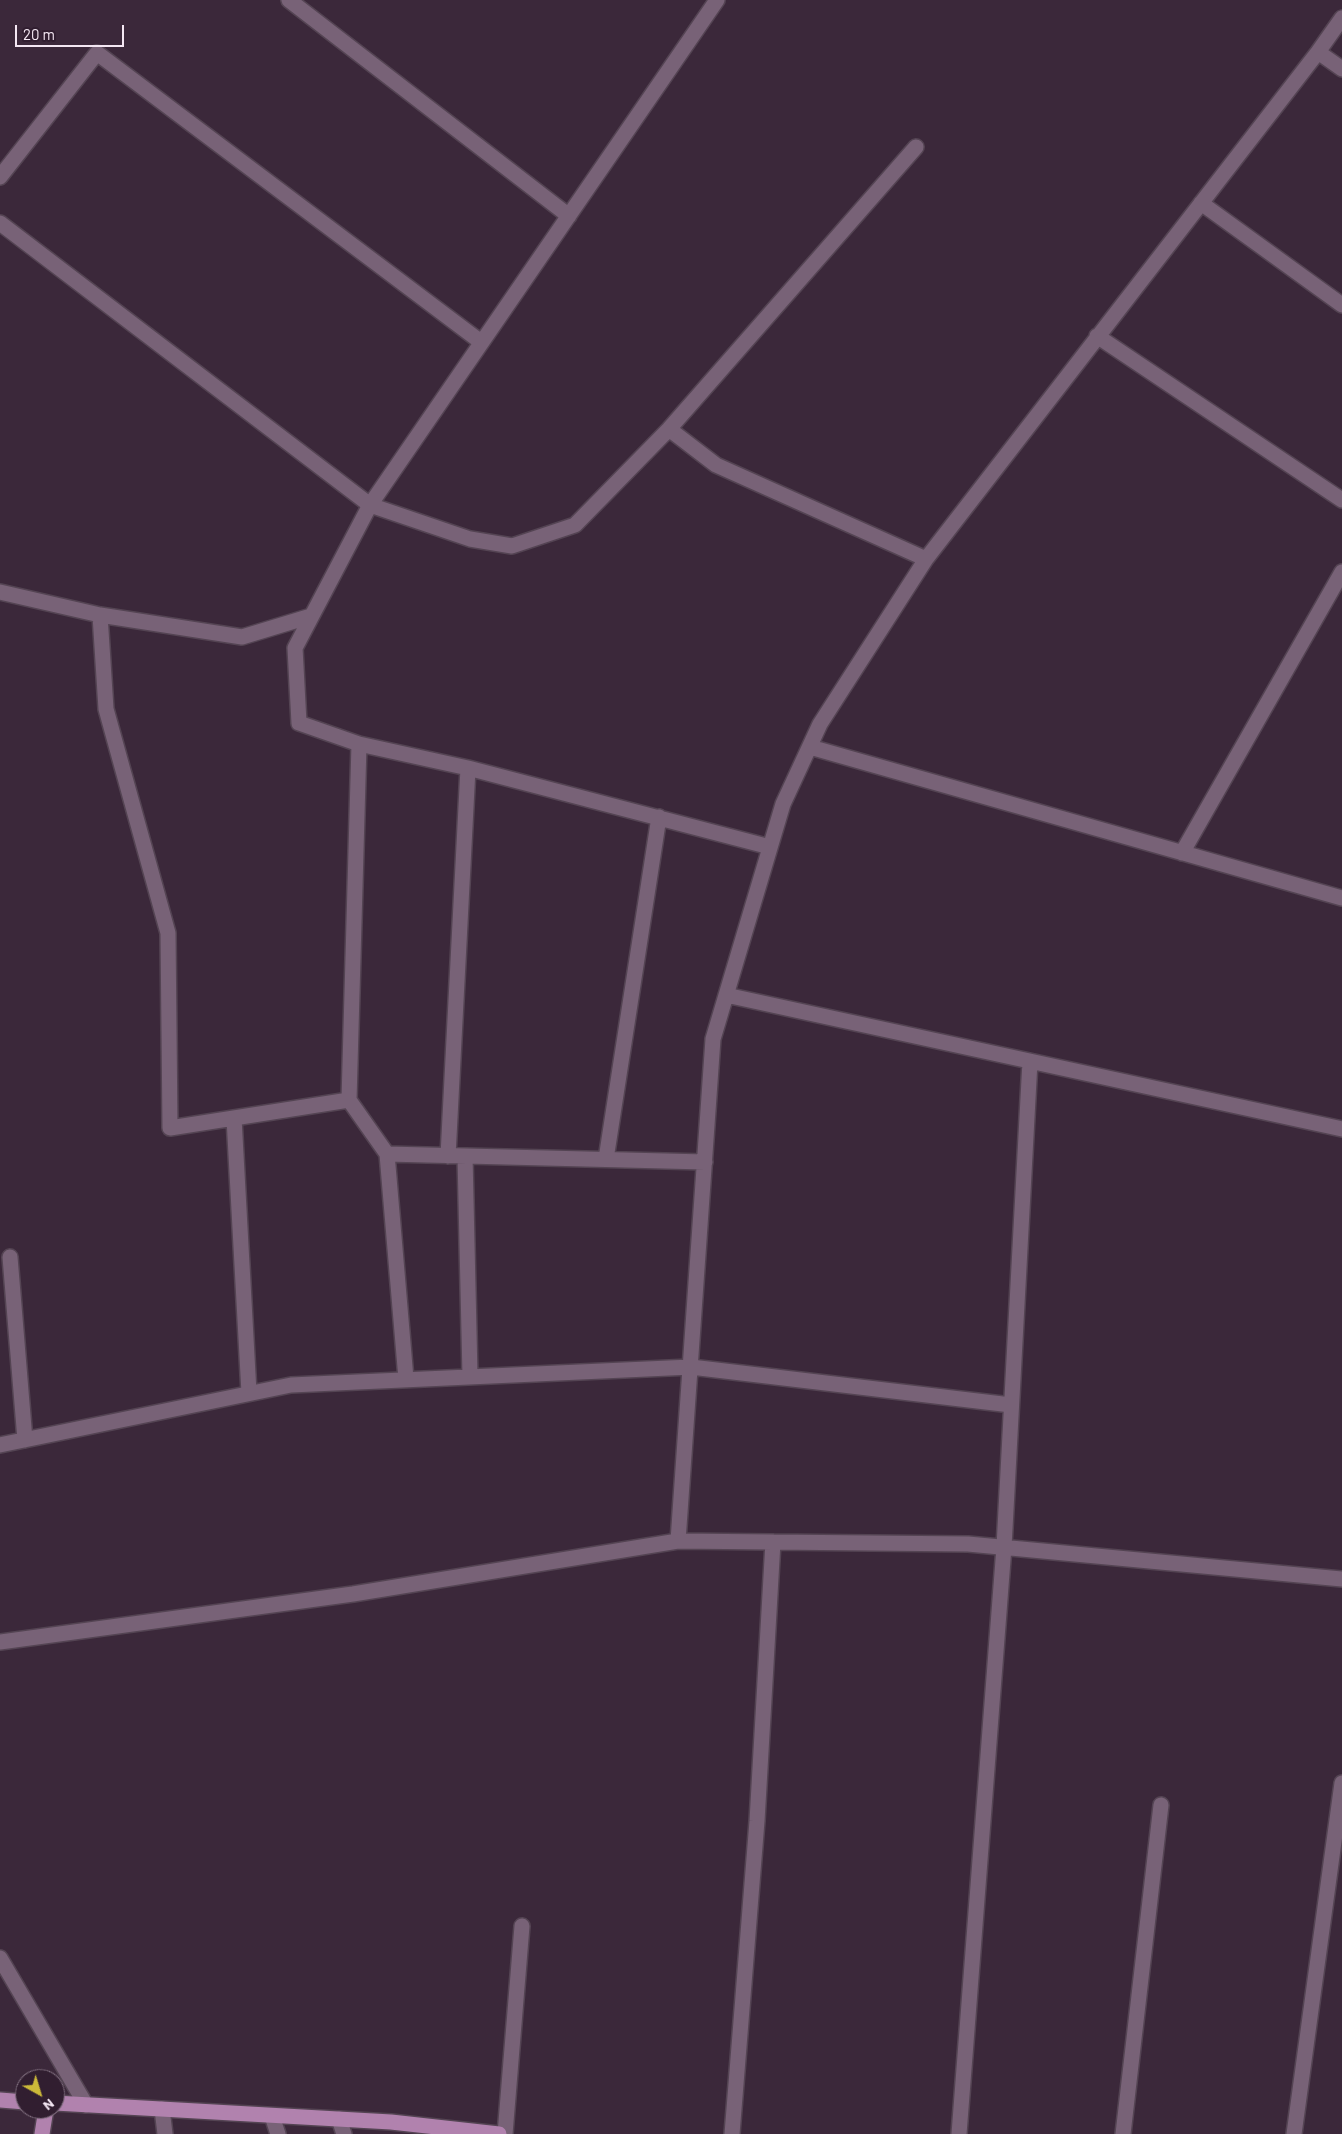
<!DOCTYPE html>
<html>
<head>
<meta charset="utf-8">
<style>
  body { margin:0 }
  #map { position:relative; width:1342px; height:2134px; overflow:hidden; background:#3b283a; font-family:Barlow,sans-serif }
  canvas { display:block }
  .north { position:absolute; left:15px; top:2069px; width:50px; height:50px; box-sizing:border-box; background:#311e30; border:1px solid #7f6e7e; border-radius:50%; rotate:141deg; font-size:14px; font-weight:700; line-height:20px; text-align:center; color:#f4e7f3 }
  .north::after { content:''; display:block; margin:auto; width:18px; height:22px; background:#ccb939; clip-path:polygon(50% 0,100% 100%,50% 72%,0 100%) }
  .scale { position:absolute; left:15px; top:25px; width:109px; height:22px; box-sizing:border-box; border:2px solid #f4e7f3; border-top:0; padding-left:6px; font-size:15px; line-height:18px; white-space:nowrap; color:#f4e7f3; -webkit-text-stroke:4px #311e30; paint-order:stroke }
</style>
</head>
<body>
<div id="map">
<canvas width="1342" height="2134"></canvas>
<div class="north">N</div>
<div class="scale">20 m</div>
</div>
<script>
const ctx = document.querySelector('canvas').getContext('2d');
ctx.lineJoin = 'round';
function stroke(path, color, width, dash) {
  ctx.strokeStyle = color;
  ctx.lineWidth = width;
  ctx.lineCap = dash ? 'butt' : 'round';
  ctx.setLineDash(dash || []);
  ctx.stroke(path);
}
const minor = new Path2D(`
  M289 0 569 216
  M717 0 370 505 295 648 299 723 359 744 468 768 770 847
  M1318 52 1342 69
  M0 177 97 53 481 342
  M1201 203 1342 305
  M0 223 370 505 470 539 512 546 575 525 669 429 916 147
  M1097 336 1342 500
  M669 429 716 465 926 559
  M0 592 100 615 242 637 311 616
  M100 615 106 709 168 933 170 1128 349 1100
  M359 744 349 1100 387 1154 406 1379
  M810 747 1342 898
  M1182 853 1342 572
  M726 995 1342 1129
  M234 1118 249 1393
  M387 1154 705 1162
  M448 1156 468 768
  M465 1156 470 1376
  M606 1159 659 817
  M10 1257 25 1440
  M0 1445 291 1385 691 1367 1011 1405
  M773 1542 968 1544 1342 1579
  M0 1642 353 1594 678 1541
  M0 1958 86 2105
  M162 2109 165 2134
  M272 2116 278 2134
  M339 2119 344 2134
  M505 2134 522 1926
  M732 2134 757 1821 773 1542 678 1541 713 1039 783 804 820 724 926 559 1318 52 1342 18
  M959 2134 1004 1547 1030 1061
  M1123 2134 1161 1805
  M1294 2134 1342 1783`);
const major = new Path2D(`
  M0 2100 25 2102
  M55 2103 391 2122 499 2134
  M42 2134 46 2109`);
stroke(minor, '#544453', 18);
stroke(major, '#544453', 18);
stroke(minor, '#786277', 15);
stroke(major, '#b182ae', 15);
</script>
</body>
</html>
